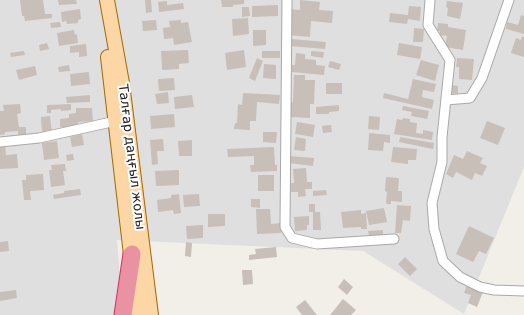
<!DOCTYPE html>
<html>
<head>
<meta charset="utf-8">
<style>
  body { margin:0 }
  canvas { display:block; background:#f2efe9 }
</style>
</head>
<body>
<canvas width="524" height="315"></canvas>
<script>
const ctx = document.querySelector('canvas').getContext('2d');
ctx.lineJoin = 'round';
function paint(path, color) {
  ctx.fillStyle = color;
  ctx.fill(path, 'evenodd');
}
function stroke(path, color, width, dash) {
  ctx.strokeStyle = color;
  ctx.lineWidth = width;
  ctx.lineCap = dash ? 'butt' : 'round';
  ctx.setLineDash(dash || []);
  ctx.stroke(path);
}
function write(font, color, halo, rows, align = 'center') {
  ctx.font = font + ' "DejaVu Sans",sans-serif';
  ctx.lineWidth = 4;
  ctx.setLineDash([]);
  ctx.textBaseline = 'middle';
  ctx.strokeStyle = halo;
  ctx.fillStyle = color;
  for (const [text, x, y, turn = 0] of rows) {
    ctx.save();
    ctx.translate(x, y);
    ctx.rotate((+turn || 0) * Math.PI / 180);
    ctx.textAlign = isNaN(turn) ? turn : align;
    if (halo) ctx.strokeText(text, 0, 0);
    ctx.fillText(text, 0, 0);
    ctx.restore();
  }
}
const residential = new Path2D(`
  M0 0H524V167L464 314 363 251 117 240 123 315H0Z`);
const building = new Path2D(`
  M20 0H43L45 14H52V18L25 21 24 16H22Z
  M58 0H76L77 4 59 5Z
  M145 0H151L152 12 146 13Z
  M221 0H244V4L233 5V7H222Z
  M300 0 320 2 319 10 333 11 332 23 311 21 310 37 288 35 290 9 300 10Z
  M167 1V5L183 3 184 9 159 12 158 2Z
  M447 1 463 3 460 19 447 16 448 8 446 7Z
  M278 5V16L252 17V6Z
  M409 6 421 7 420 21 408 19 407 24 389 22 390 13 408 15Z
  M242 7H249L250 16 242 17Z
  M80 9 81 19 78 20V23L67 24 66 21 62 22 61 12Z
  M521 15 524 16V34L506 29 507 22 518 25Z
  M248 18 249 34 233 36 232 19Z
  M156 20 157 30 143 31 142 21Z
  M181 20V23L188 22 192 42 174 45 173 38 164 39 163 28 170 27 169 21Z
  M60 22 61 27 51 28 50 23Z
  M438 23 448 24V27L466 30 463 50 445 47 447 36 440 35V31H437Z
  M414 28 424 29 423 42H413Z
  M74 30 75 35 77 34 78 43 59 46 57 33Z
  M253 30H266V45L253 46Z
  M522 36 524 37V57L511 53 516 38 521 40Z
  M291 39 326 42 325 49 290 46Z
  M47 43 49 49 40 51 39 45Z
  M399 43 422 47 420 59 397 55Z
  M86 44 87 56 79 57V52L70 53V46Z
  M188 50 189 63 179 64V69L162 70 161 51Z
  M244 50 246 67 227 70 225 53Z
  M24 51 25 55 11 57 10 53Z
  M262 51H280V58H262Z
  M311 51 324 52 323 58 311 56Z
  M296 53 305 54V59L316 60V65L325 66 324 75 292 72V65H295Z
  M257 58 263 61 255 81 249 78Z
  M457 58 474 59 472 80 459 79V67H456Z
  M421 60 439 65 435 81 416 75Z
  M330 61 341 64 339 70 328 67Z
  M264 64 276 65V79L263 78Z
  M69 65 70 71 59 72 58 67Z
  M35 66 37 75 19 80 16 70Z
  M89 72 90 84 71 86 70 74Z
  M294 75H305V80H315L314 104H310V118L290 117V102H293Z
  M174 78 175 90 159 91 158 79Z
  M413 79 436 84 434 92 423 90 422 97 434 100 432 109 383 98 384 93 408 99Z
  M326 83H342V94H326Z
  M451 85 458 86V94L451 93Z
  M168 92 169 103 157 104 155 94Z
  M243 93 280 95 279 104 257 102 256 121H250V130L234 129 235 123H237L238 104 242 105Z
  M90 95V102L67 103 66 97Z
  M192 95 194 107 175 109 174 97Z
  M20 104 21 113 17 114 19 127H26V135L18 136V131L5 132V134L0 135V111H4L3 105Z
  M71 104V110L61 111V109L51 110V113H47V105Z
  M339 105V111L329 112V114H316V107Z
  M403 106 429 111 427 119 411 116 412 112 402 110Z
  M76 108H92L93 121 78 122V127H60V119L69 118V114L76 113Z
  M174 114 175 127 151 129 150 116Z
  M50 116 52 133 42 134 41 117Z
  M369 116 380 117 379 130 368 129Z
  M403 118 410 119V122L417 123 416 133 423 134V130L433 132 432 140 394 134 397 119 402 120Z
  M487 121 505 128 498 145 480 138Z
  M297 122 315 125 313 137 295 134Z
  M331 125 332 132 323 133 322 126Z
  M263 132H277L276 143 263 142Z
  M369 133 390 135V143L384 142 383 151 368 150Z
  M82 134 84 145 72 147 70 137Z
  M296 137 306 139 305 151 294 150Z
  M400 137 434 143 433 149 399 142Z
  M163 139 164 151H157L158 164 152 165 150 140Z
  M192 140V156H179L178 141Z
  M57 141 59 158 44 160 42 143Z
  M0 144H5L6 155 17 154 18 168 0 169Z
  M274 147 275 165H277V171L251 172 250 165H254V156L228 157 227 149Z
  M393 147 417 149 416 160H408V164L391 162Z
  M467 151 483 158 480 163 487 166 482 176 475 173 472 180 456 172 453 178 446 174 454 155 463 159Z
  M73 154 74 160 67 161 66 155Z
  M289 156 314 158 313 166 289 163Z
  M65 164 66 171H63L65 185 51 187 49 170H52L51 165Z
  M306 168 307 182H312V189H305L306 196 298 197V192H291V183H294L293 169Z
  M179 170V185L156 186 155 171Z
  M43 174 44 190 30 191 31 200H24L22 180H26V175Z
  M258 175H274V191H258Z
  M386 177 399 178 398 191H402V202L391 201V204H386L387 192 385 191Z
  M80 189 81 195 54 199 53 195 64 193V191Z
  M326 190 327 195 313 196V191Z
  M179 194 181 213 174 214 173 210 158 212 157 200 171 198V195Z
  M199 194 200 206 184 207 183 195Z
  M251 199H260V208L251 207Z
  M309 204H315V212H320L321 230H313V212H309Z
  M397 205 411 206 410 221 403 220 401 233H395Z
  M384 208 387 222 369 225 366 211Z
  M256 209H270L271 224 281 223V233L257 234Z
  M361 210V214L366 213 367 229H361V227L343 228 341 212Z
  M208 214H225V226L208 227Z
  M309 216V225H307V230L295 231 294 217Z
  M203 225V238L187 239 186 226Z
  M469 226 494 238 486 254 479 251 473 262 456 254Z
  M383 230V235L369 236 368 231Z
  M8 241 9 251 0 252V242Z
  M186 242 192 243 191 257 185 256Z
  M276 247 277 257 249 260V255L256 254 255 249Z
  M405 257 417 269 410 276 398 264Z
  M242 270H252L253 284 243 285Z
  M344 279 353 287 347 295 338 287Z
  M467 285 483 292 477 307 468 303 471 295 464 293Z
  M16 290 17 298 0 301V292Z
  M343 299 356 310 351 315H330Z
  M305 300 317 315H302L296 307Z`);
const minor = new Path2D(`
  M287 0 285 227 292 238 317 244 394 239
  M430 0 428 25 450 60 442 137V162L432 203 434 229 443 261 460 277 480 287 494 290 524 291
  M446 100 470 98 482 78 509 0
  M0 142 39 138 116 121`);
const primary = new Path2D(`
  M107 0 122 83 151 315
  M108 57 138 315`);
const motorway = new Path2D(`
  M123 315 132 254`);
const streetNames = [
  ["Талғар даңғыл жолы",131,157,83]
];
paint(residential, '#e0dfdf');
paint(building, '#c7bfb8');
stroke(minor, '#a9a9a9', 11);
stroke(primary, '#a06b00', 16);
stroke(motorway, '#dc2a67', 19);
stroke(minor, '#fff', 9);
stroke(primary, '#fcd6a4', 14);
stroke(motorway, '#e892a2', 17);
write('13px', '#222', '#fff', streetNames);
</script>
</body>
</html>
